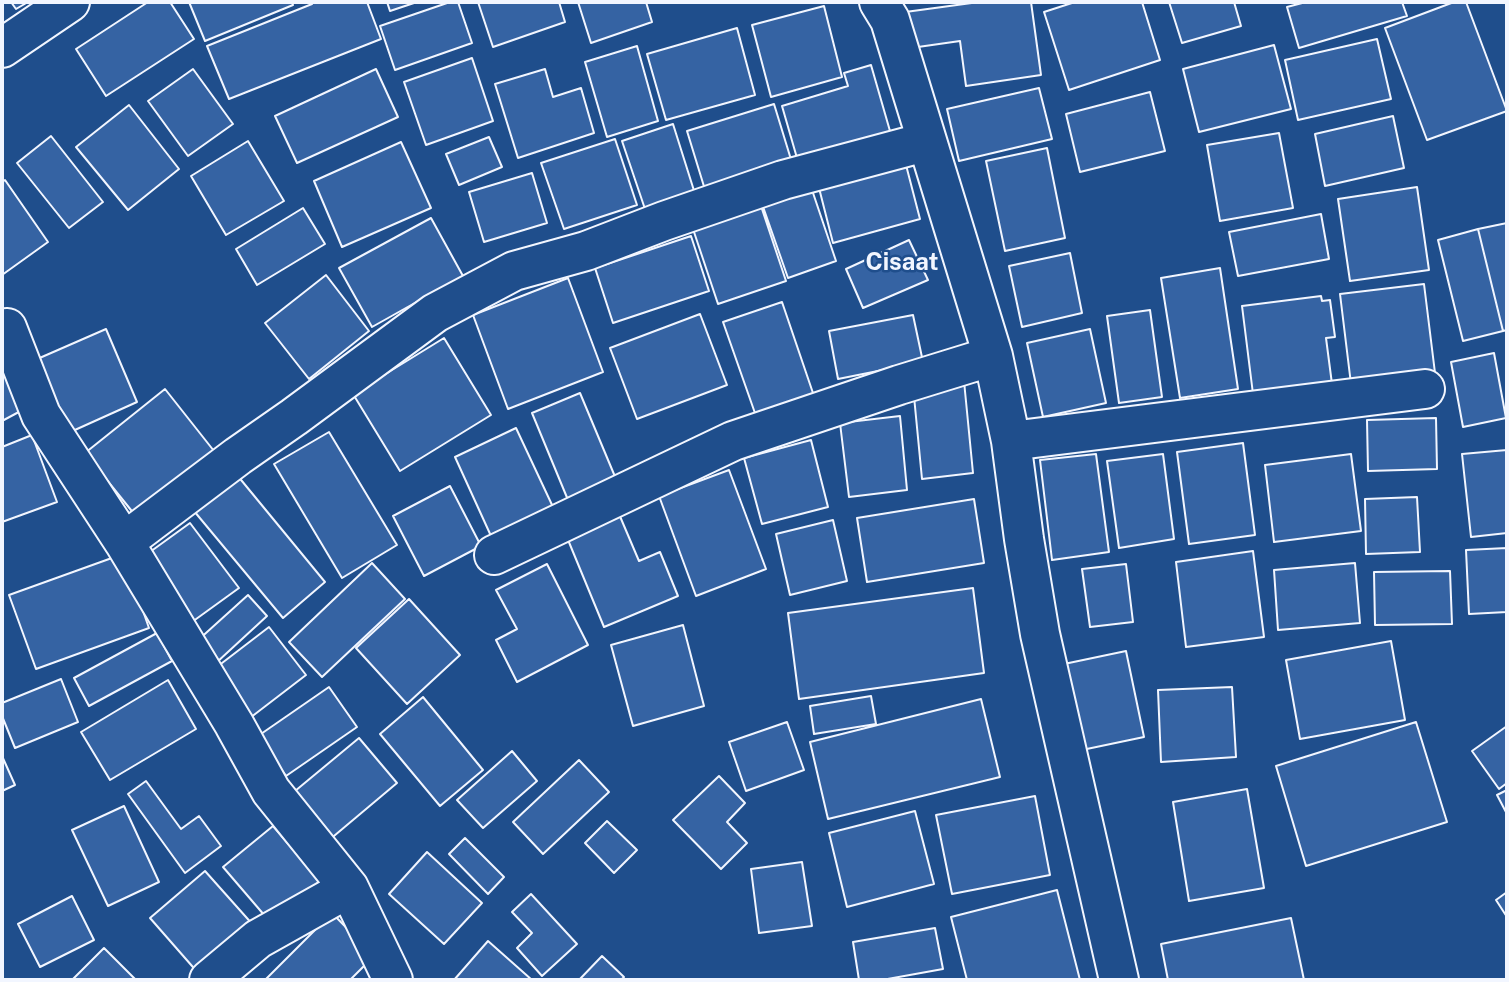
<!DOCTYPE html>
<html>
<head>
<meta charset="utf-8">
<style>
  body { margin:0 }
  #map { position:relative; width:1509px; height:982px; overflow:hidden; background:#1f4e8c; font-family:"Public Sans",sans-serif }
  canvas { display:block }
  .frame { position:absolute; inset:0; border:4px solid #f2f6ff; pointer-events:none }
</style>
</head>
<body>
<div id="map">
<canvas width="1509" height="982"></canvas>
<div class="frame"></div>
</div>
<script>
const ctx = document.querySelector('canvas').getContext('2d');
ctx.lineJoin = 'round';
function paint(path, color) {
  ctx.fillStyle = color;
  ctx.fill(path, 'evenodd');
}
function stroke(path, color, width, dash) {
  ctx.strokeStyle = color;
  ctx.lineWidth = width;
  ctx.lineCap = dash ? 'butt' : 'round';
  ctx.setLineDash(dash || []);
  ctx.stroke(path);
}
function write(font, color, halo, rows, align = 'center') {
  ctx.font = font + ' "Public Sans",sans-serif';
  ctx.lineWidth = 5;
  ctx.setLineDash([]);
  ctx.textBaseline = 'middle';
  ctx.strokeStyle = halo;
  ctx.fillStyle = color;
  for (const [text, x, y, turn = 0] of rows) {
    ctx.save();
    ctx.translate(x, y);
    ctx.rotate((+turn || 0) * Math.PI / 180);
    ctx.textAlign = isNaN(turn) ? turn : align;
    if (halo) ctx.strokeText(text, 0, 0);
    ctx.fillText(text, 0, 0);
    ctx.restore();
  }
}
const building = new Path2D(`
  M11 2H28L16 9Z
  M148 2H170L194 39 106 96 76 49Z
  M189 2H292L293 5 205 41Z
  M310 2H367L381 39 229 99 207 46 312 4Z
  M387 2H417L390 11Z
  M450 2H458L472 43 395 70 380 26Z
  M478 2H559L565 22 493 47Z
  M578 2H646L652 22 591 43Z
  M979 2H1031L1041 75 966 86 960 41 904 49 898 13Z
  M1075 2H1142L1160 60 1069 90 1044 12Z
  M1169 2H1234L1241 26 1182 43Z
  M1306 2H1402L1407 16 1299 48 1287 7Z
  M1454 2H1466L1507 111 1427 140 1385 28Z
  M824 6 842 77 771 97 752 25Z
  M737 28 755 95 666 120 647 54Z
  M1377 39 1391 99 1298 120 1285 60Z
  M1274 45 1291 109 1199 132 1183 69Z
  M637 46 658 121 607 137 585 62Z
  M472 58 493 121 426 145 404 82Z
  M871 65 892 138 799 165 782 106 848 86 844 73Z
  M193 69 233 124 188 156 148 101Z
  M376 69 398 117 297 163 275 116Z
  M545 69 553 97 581 88 594 133 518 158 495 84Z
  M1039 88 1052 139 959 161 947 109Z
  M1150 92 1165 151 1080 172 1066 114Z
  M774 104 793 166 706 193 687 131Z
  M129 105 179 169 128 210 76 147Z
  M1393 116 1404 168 1325 186 1315 134Z
  M673 124 696 197 646 212 622 141Z
  M1279 133 1293 208 1220 221 1207 145Z
  M51 136 103 202 69 228 17 163Z
  M489 137 502 167 459 185 446 154Z
  M615 139 637 205 564 229 541 163Z
  M248 141 284 201 226 235 191 176Z
  M401 142 431 208 342 247 314 181Z
  M1047 148 1065 238 1005 251 986 161Z
  M906 165 920 219 833 243 819 188Z
  M532 173 547 223 484 242 469 192Z
  M5 180 48 242 2 275V182Z
  M810 184 836 261 788 278 761 201Z
  M1417 187 1429 270 1350 281 1338 199Z
  M757 194 786 281 718 304 689 217Z
  M303 208 325 244 257 285 236 249Z
  M1321 214 1329 259 1238 276 1229 232Z
  M431 218 463 276 372 327 339 268Z
  M1507 223V330L1503 331 1478 229Z
  M1478 229 1503 331 1463 341 1438 240Z
  M691 236 709 291 613 323 595 268Z
  M909 240 928 280 863 308 846 269Z
  M1070 253 1082 313 1022 327 1009 266Z
  M1220 268 1238 389 1180 398 1161 278Z
  M326 275 369 331 309 379 265 323Z
  M568 278 603 372 508 409 473 315Z
  M1424 284 1435 373 1351 384 1340 294Z
  M1321 296 1322 301 1330 300 1335 337 1326 338 1332 384 1253 394 1242 306Z
  M782 302 814 396 756 416 723 322Z
  M1150 310 1162 397 1119 403 1107 316Z
  M700 314 727 385 637 419 610 348Z
  M913 315 923 362 838 379 829 331Z
  M106 329 137 402 66 434 35 360Z
  M1090 329 1106 403 1043 417 1027 343Z
  M444 338 491 415 400 471 353 394Z
  M2 351 30 406 2 421Z
  M1494 353 1506 418 1463 427 1451 362Z
  M964 381 973 473 922 479 913 386Z
  M165 389 214 451 135 515 85 453Z
  M580 393 616 479 568 500 532 413Z
  M900 416 907 490 849 497 840 423Z
  M1436 418 1437 469 1368 471 1367 420Z
  M516 428 553 507 491 536 455 457Z
  M329 432 397 545 342 578 274 464Z
  M32 435 57 502 2 522V447Z
  M811 440 828 507 762 524 744 458Z
  M1243 443 1255 535 1189 544 1177 452Z
  M1507 450V533L1471 537 1462 454Z
  M1096 454 1109 552 1052 560 1040 460Z
  M1163 454 1174 539 1119 548 1107 461Z
  M1351 454 1361 531 1274 542 1265 465Z
  M729 470 766 569 696 596 659 496Z
  M237 475 325 582 283 618 194 511Z
  M450 486 481 546 424 576 393 516Z
  M1417 497 1420 552 1366 554 1365 499Z
  M974 499 984 563 867 582 857 518Z
  M619 514 639 561 660 552 678 596 604 627 566 535Z
  M833 520 847 581 790 595 776 534Z
  M190 523 239 588 192 622 143 557Z
  M1507 548V612L1469 614 1466 550Z
  M1253 551 1264 637 1186 647 1176 562Z
  M123 554 149 628 36 669 9 595Z
  M372 563 405 599 322 677 289 642Z
  M1355 563 1360 623 1278 630 1274 570Z
  M547 564 588 645 517 682 496 640 517 629 496 590Z
  M1126 564 1133 622 1090 627 1082 569Z
  M1450 571 1452 624 1375 625 1374 572Z
  M973 588 984 673 799 699 788 613Z
  M248 595 267 616 216 663 196 642Z
  M409 599 460 655 407 704 356 648Z
  M683 625 704 706 633 726 611 645Z
  M269 627 306 675 246 721 209 673Z
  M157 633 172 661 89 706 74 678Z
  M1391 641 1405 720 1300 739 1286 660Z
  M1126 651 1144 737 1082 750 1064 664Z
  M61 679 78 722 15 748 2 716V703Z
  M168 680 196 729 110 780 81 732Z
  M329 687 357 727 286 776 258 736Z
  M1232 687 1236 757 1161 762 1158 690Z
  M871 696 876 724 814 734 810 706Z
  M423 697 483 770 440 806 380 734Z
  M981 699 1000 777 828 819 810 742Z
  M787 722 804 770 746 791 729 742Z
  M1416 722 1447 822 1306 866 1276 766Z
  M1507 726V783L1499 789 1472 751Z
  M359 738 397 783 328 841 289 796Z
  M512 751 537 781 483 828 457 800Z
  M2 756 15 785 2 791Z
  M579 760 609 792 543 854 513 822Z
  M719 776 745 803 727 822 747 843 721 869 673 820Z
  M146 781 181 829 199 816 221 846 185 873 128 794Z
  M1247 789 1264 888 1189 901 1173 802Z
  M1507 790V814L1497 795Z
  M1035 796 1050 875 952 894 936 815Z
  M124 806 159 882 108 906 72 830Z
  M915 811 934 884 847 907 829 833Z
  M607 821 637 850 614 873 585 843Z
  M273 826 320 881 271 923 223 867Z
  M465 838 504 877 488 894 449 854Z
  M427 852 482 903 444 944 389 894Z
  M802 862 812 926 759 933 751 869Z
  M205 871 254 926 199 974 150 918Z
  M1057 890 1080 980H967L951 917Z
  M1507 892V917L1496 900Z
  M531 894 577 944 542 976 517 948 532 933 512 912Z
  M72 896 94 940 40 967 18 924Z
  M332 913 374 956 350 980H265Z
  M1291 918 1304 980H1168L1161 944Z
  M935 928 943 969 882 980H859L853 942Z
  M488 941 532 980H454Z
  M104 948 136 980H72Z
  M602 956 624 977 621 980H579Z`);
const minor = new Path2D(`
  M879 2 890 20 993 356 1011 441 1024 539 1040 634 1119 980
  M2 48 70 2
  M7 328 41 415 124 542 234 724 271 791 349 888 393 980
  M1011 441 1425 389
  M124 542 238 456 294 417 435 313 514 271 586 251 664 221 783 180 925 142
  M494 555 733 441 899 385 993 356
  M209 980 258 939 349 888`);
const quarterNames = [
  ["Cisaat",902,263]
];
paint(building, '#3563a3');
stroke(building, '#f2f6ff', 2);
stroke(minor, '#f2f6ff', 42);
stroke(minor, '#1f4e8c', 38);
write('bold 24px', '#f2f6ff', '#1f4e8c', quarterNames);
</script>
</body>
</html>
